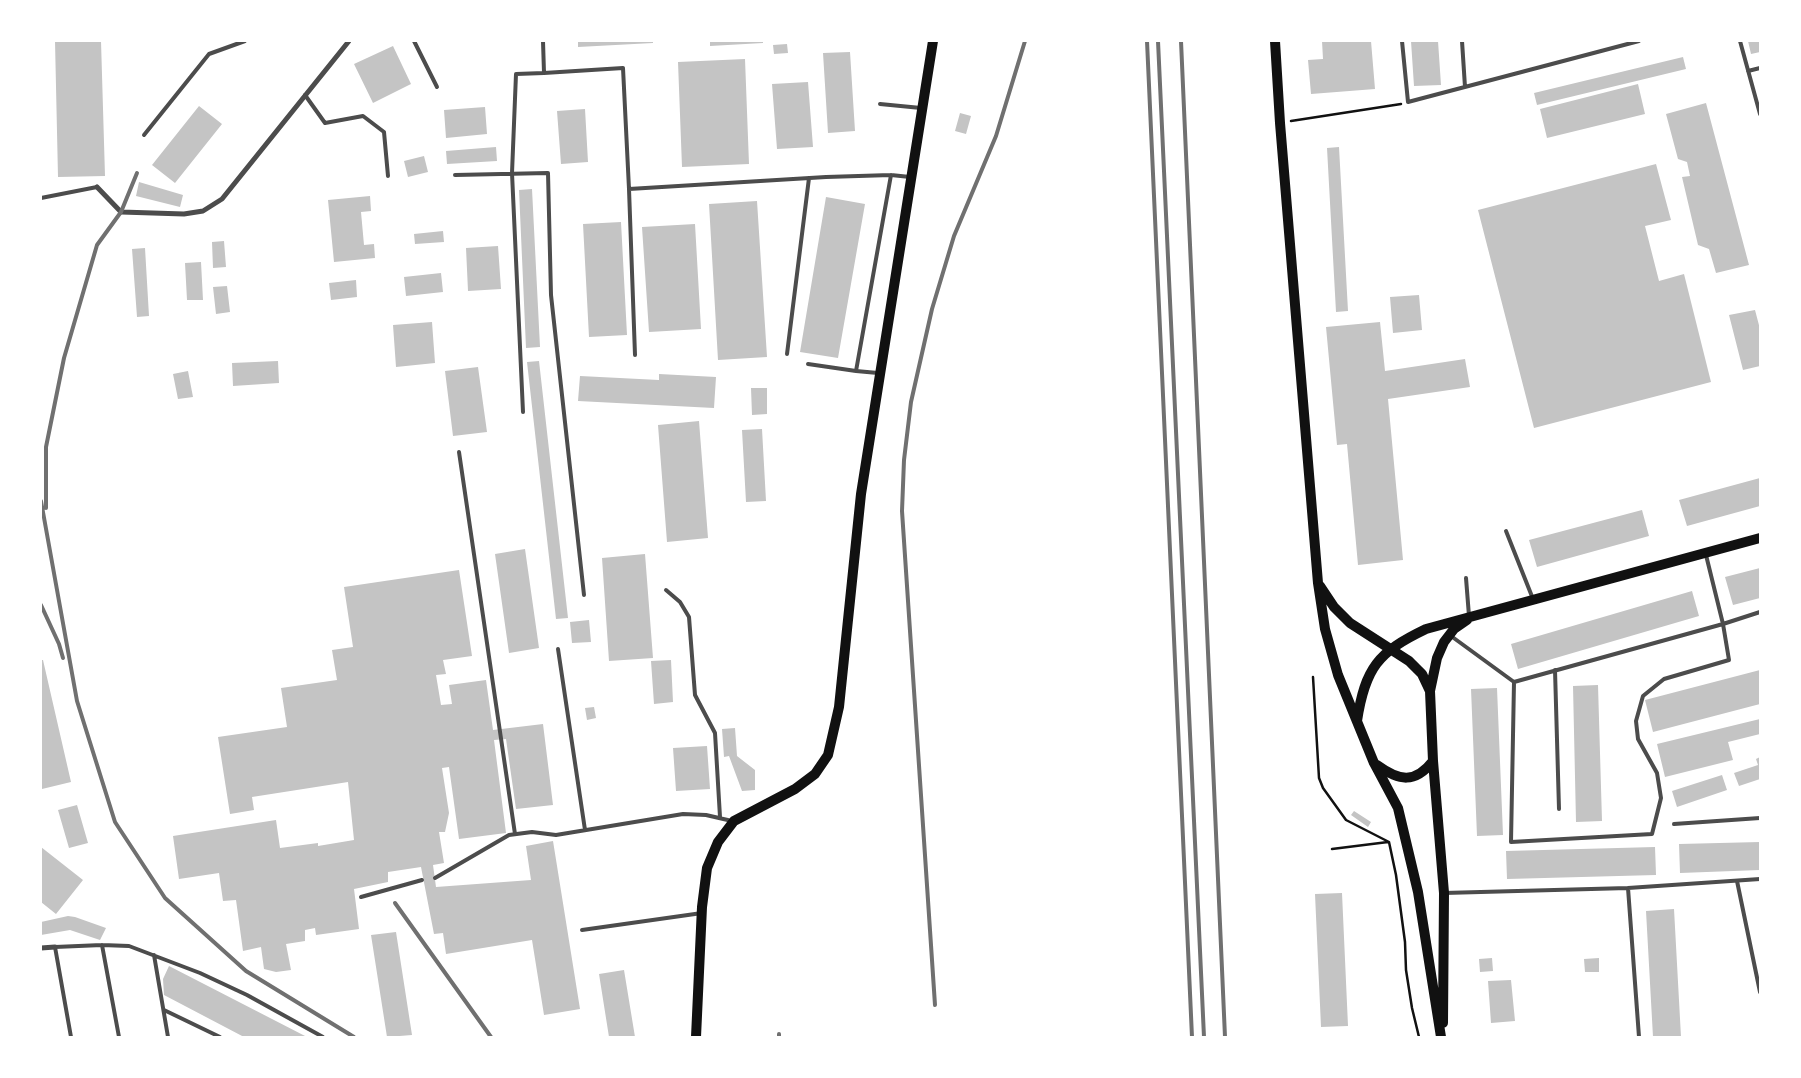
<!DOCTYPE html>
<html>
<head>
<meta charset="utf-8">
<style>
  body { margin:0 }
  #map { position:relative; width:1801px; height:1078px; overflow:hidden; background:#fff; font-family:"Fira Sans",sans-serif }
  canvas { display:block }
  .frame { position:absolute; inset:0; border:42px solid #fff; pointer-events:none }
</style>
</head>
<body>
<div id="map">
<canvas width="1801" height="1078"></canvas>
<div class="frame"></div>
</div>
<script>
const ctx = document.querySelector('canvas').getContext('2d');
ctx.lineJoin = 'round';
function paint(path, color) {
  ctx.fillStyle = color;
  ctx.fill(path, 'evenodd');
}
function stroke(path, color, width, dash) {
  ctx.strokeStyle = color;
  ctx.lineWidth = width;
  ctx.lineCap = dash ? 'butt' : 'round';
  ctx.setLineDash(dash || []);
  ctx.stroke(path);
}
const building = new Path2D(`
  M55 41H101L105 176 58 177Z
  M578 41H653V43L578 47Z
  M710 41H763V43L710 46Z
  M1322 41H1371L1375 89 1311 94 1308 60 1323 59Z
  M1411 41H1438L1441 85 1414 86Z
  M1748 41H1760V52L1751 54Z
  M787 44 788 53 774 54 773 45Z
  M393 46 411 84 373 103 354 64Z
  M850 52 855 131 828 133 823 53Z
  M1683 57 1686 69 1537 105 1534 93Z
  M745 59 749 164 682 167 678 62Z
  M808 82 813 147 777 149 772 84Z
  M1638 84 1645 114 1547 138 1540 109Z
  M1706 103 1749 265 1716 273 1709 249 1698 245 1682 177 1690 176 1687 162 1678 159 1666 114Z
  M199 106 222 124 175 183 152 165Z
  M485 107 487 134 446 138 444 110Z
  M585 109 588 162 561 164 557 111Z
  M960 113 971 116 966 134 955 131Z
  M496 147 497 161 447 164 446 151Z
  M1339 147 1348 311 1336 312 1327 148Z
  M424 156 428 172 408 177 404 161Z
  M1656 164 1671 220 1645 226 1659 281 1684 274 1711 382 1534 428 1478 210Z
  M139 182 183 195 180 207 136 196Z
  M532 189 540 347 526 348 519 190Z
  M370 196 371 211 361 212 364 245 374 244 375 258 334 262 328 200Z
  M826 197 865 204 838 358 800 352Z
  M757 201 767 357 718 360 709 204Z
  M621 222 627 335 589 337 583 224Z
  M695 224 701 329 649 332 642 227Z
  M443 231 444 242 415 244 414 234Z
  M224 241 226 267 213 268 212 242Z
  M498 246 501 289 468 291 466 248Z
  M145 248 149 316 137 317 132 249Z
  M201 262 203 300H187L185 263Z
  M441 273 443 292 406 296 404 277Z
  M356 280 357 297 331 300 329 283Z
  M227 286 230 312 216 314 213 287Z
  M1419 295 1422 330 1393 333 1390 297Z
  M1755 310 1760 329V366L1743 370 1729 315Z
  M432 322 435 363 396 367 393 325Z
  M1380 322 1385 371 1465 359 1470 387 1388 399 1403 560 1358 565 1347 444 1337 445 1326 327Z
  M278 361 279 383 233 386 232 363Z
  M539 361 568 618 556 619 527 362Z
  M478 367 487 432 453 436 445 371Z
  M188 371 193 397 178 399 173 374Z
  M659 374 716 377 714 408 578 401 580 376 659 380Z
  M751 388H767V414L752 415Z
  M699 421 708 538 667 542 658 425Z
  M762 429 766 501 746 502 742 430Z
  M1760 478V506L1687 526 1679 500Z
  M1642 510 1649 536 1537 567 1529 540Z
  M525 549 539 648 509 653 495 554Z
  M645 554 653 658 609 661 602 558Z
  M1760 568V598L1733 605 1725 577Z
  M459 570 472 656 443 660 446 674 436 675 441 705 452 704 449 685 486 680 493 730 543 724 553 805 516 809 506 739 494 740 506 833 459 839 449 767 442 768 449 813 445 832H439L444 863 433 865 436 887 531 880 526 846 553 841 580 1009 544 1015 532 940 446 954 443 933 434 934 421 867 388 872V882L354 889 359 929 316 935 315 928 305 930V941L286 944 291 970 276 972 264 969 261 947 243 951 236 900 223 901 219 873 179 879 173 836 276 820 280 848 318 843V846L354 840 348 782 252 797 254 810 230 814 218 737 287 727 281 688 337 680 332 650 353 647 344 587Z
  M1692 591 1699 616 1518 669 1511 644Z
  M589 620 591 642 572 643 570 622Z
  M41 660H43L71 782 42 789Z
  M671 660 673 702 654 704 651 661Z
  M1760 670V704L1653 732 1645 700Z
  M1598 685 1602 821 1576 822 1573 686Z
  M1497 688 1503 835 1477 836 1471 689Z
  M594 707 596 718 587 720 585 708Z
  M1760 719V734L1728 742 1733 760 1665 777 1657 744Z
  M735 728 737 756 755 770V790L742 791 729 756 724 757 722 729Z
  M707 746 710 789 676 791 673 748Z
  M1760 757V779L1739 786 1734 773 1758 765 1756 759Z
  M1722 775 1727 790 1677 807 1672 791Z
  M77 805 88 843 69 848 58 810Z
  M1354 811 1371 822 1368 827 1351 815Z
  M1760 842V870L1680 873 1679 844Z
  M41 847 83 880 56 914 41 902Z
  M1655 847 1656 875 1507 879 1506 851Z
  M1342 893 1348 1026 1321 1027 1315 894Z
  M1674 909 1681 1037H1653L1646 911Z
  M68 916 75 917 106 928 100 940 70 930 41 935V922Z
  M396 932 412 1035 387 1037 371 935Z
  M1492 958 1493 971 1480 972 1479 959Z
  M1599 958V972H1585L1584 959Z
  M169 966 307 1037H244L164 995 163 979Z
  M624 970 635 1037H609L599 974Z
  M1511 980 1515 1021 1491 1023 1488 981Z`);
const path = new Path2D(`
  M1291 121 1401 104
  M1313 677 1319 778 1323 788 1346 820 1389 842 1396 875 1405 942 1406 970 1412 1008 1419 1037
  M1332 849 1388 842`);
const service = new Path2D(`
  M414 41 437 87
  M1402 41 1408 102 1639 41
  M1462 41 1465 87
  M1740 41 1760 114
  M1748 71 1760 68
  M544 73 623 68 629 189 826 177 891 175 910 177
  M305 95 325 123 363 116 384 132 388 176
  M880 104 921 108
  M144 135 209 54 245 41
  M455 175 548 173 551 295 584 595
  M629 189 635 355
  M41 198 97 187
  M787 354 809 178
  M808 364 856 371 891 175
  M856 371 878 373
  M523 412 512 173 516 74 544 73 543 41
  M459 452 515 834
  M1506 531 1533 599
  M1706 555 1723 624 1514 682 1511 842 1652 834 1661 798 1657 773 1638 739 1636 721 1643 696 1664 679 1729 660 1723 624 1760 612
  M1466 578 1469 616
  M666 590 680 602 689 617 695 695 715 733 720 817
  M1451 636 1514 682
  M558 649 585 830
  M1555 670 1559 809
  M1674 824 1760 818
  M435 878 509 835 532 832 556 835 683 814 706 815 732 821
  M1737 881 1760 992
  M1628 888 1639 1037
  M1444 893 1628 888 1760 879
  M361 897 422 880
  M582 930 702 913
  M102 945 119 1037
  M154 955 168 1037
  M164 1010 220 1037
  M71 1037 55 947 102 945 129 946 200 973 247 995 323 1037`);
const minor = new Path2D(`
  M97 187 121 212 184 214 203 211 222 199 349 41
  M41 948 55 947`);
const secondary = new Path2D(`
  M1275 41 1280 123 1318 583 1325 629 1338 675 1374 763 1398 808 1418 892 1441 1037
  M1320 586 1334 607 1350 623 1409 661 1422 674 1430 691
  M1357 721C1365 668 1378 652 1426 629L1760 538
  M1377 765C1399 781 1415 784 1433 761
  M1443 1023 1444 893 1433 761 1430 691 1437 658 1444 642 1454 629 1467 620
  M696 1037 702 907 707 868 718 842 734 821 795 789 815 774 828 755 839 707 861 494 933 41`);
const rail = new Path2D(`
  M1147 41 1192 1037
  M1158 41 1204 1037
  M1181 41 1225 1037
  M41 501 77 701 115 822 165 898 246 971 354 1037
  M46 508V447L64 358 97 245 121 212 137 173
  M41 605 59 644 63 658
  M395 903 491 1037
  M935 1005 902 511 904 460 911 402 932 309 954 236 996 136 1025 41
  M779 1037V1034`);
paint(building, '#c4c4c4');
stroke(path, '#111', 2.5);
stroke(service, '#4c4c4c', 4);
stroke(minor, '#4c4c4c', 5);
stroke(secondary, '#111', 10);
stroke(rail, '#707070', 4);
</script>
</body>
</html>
